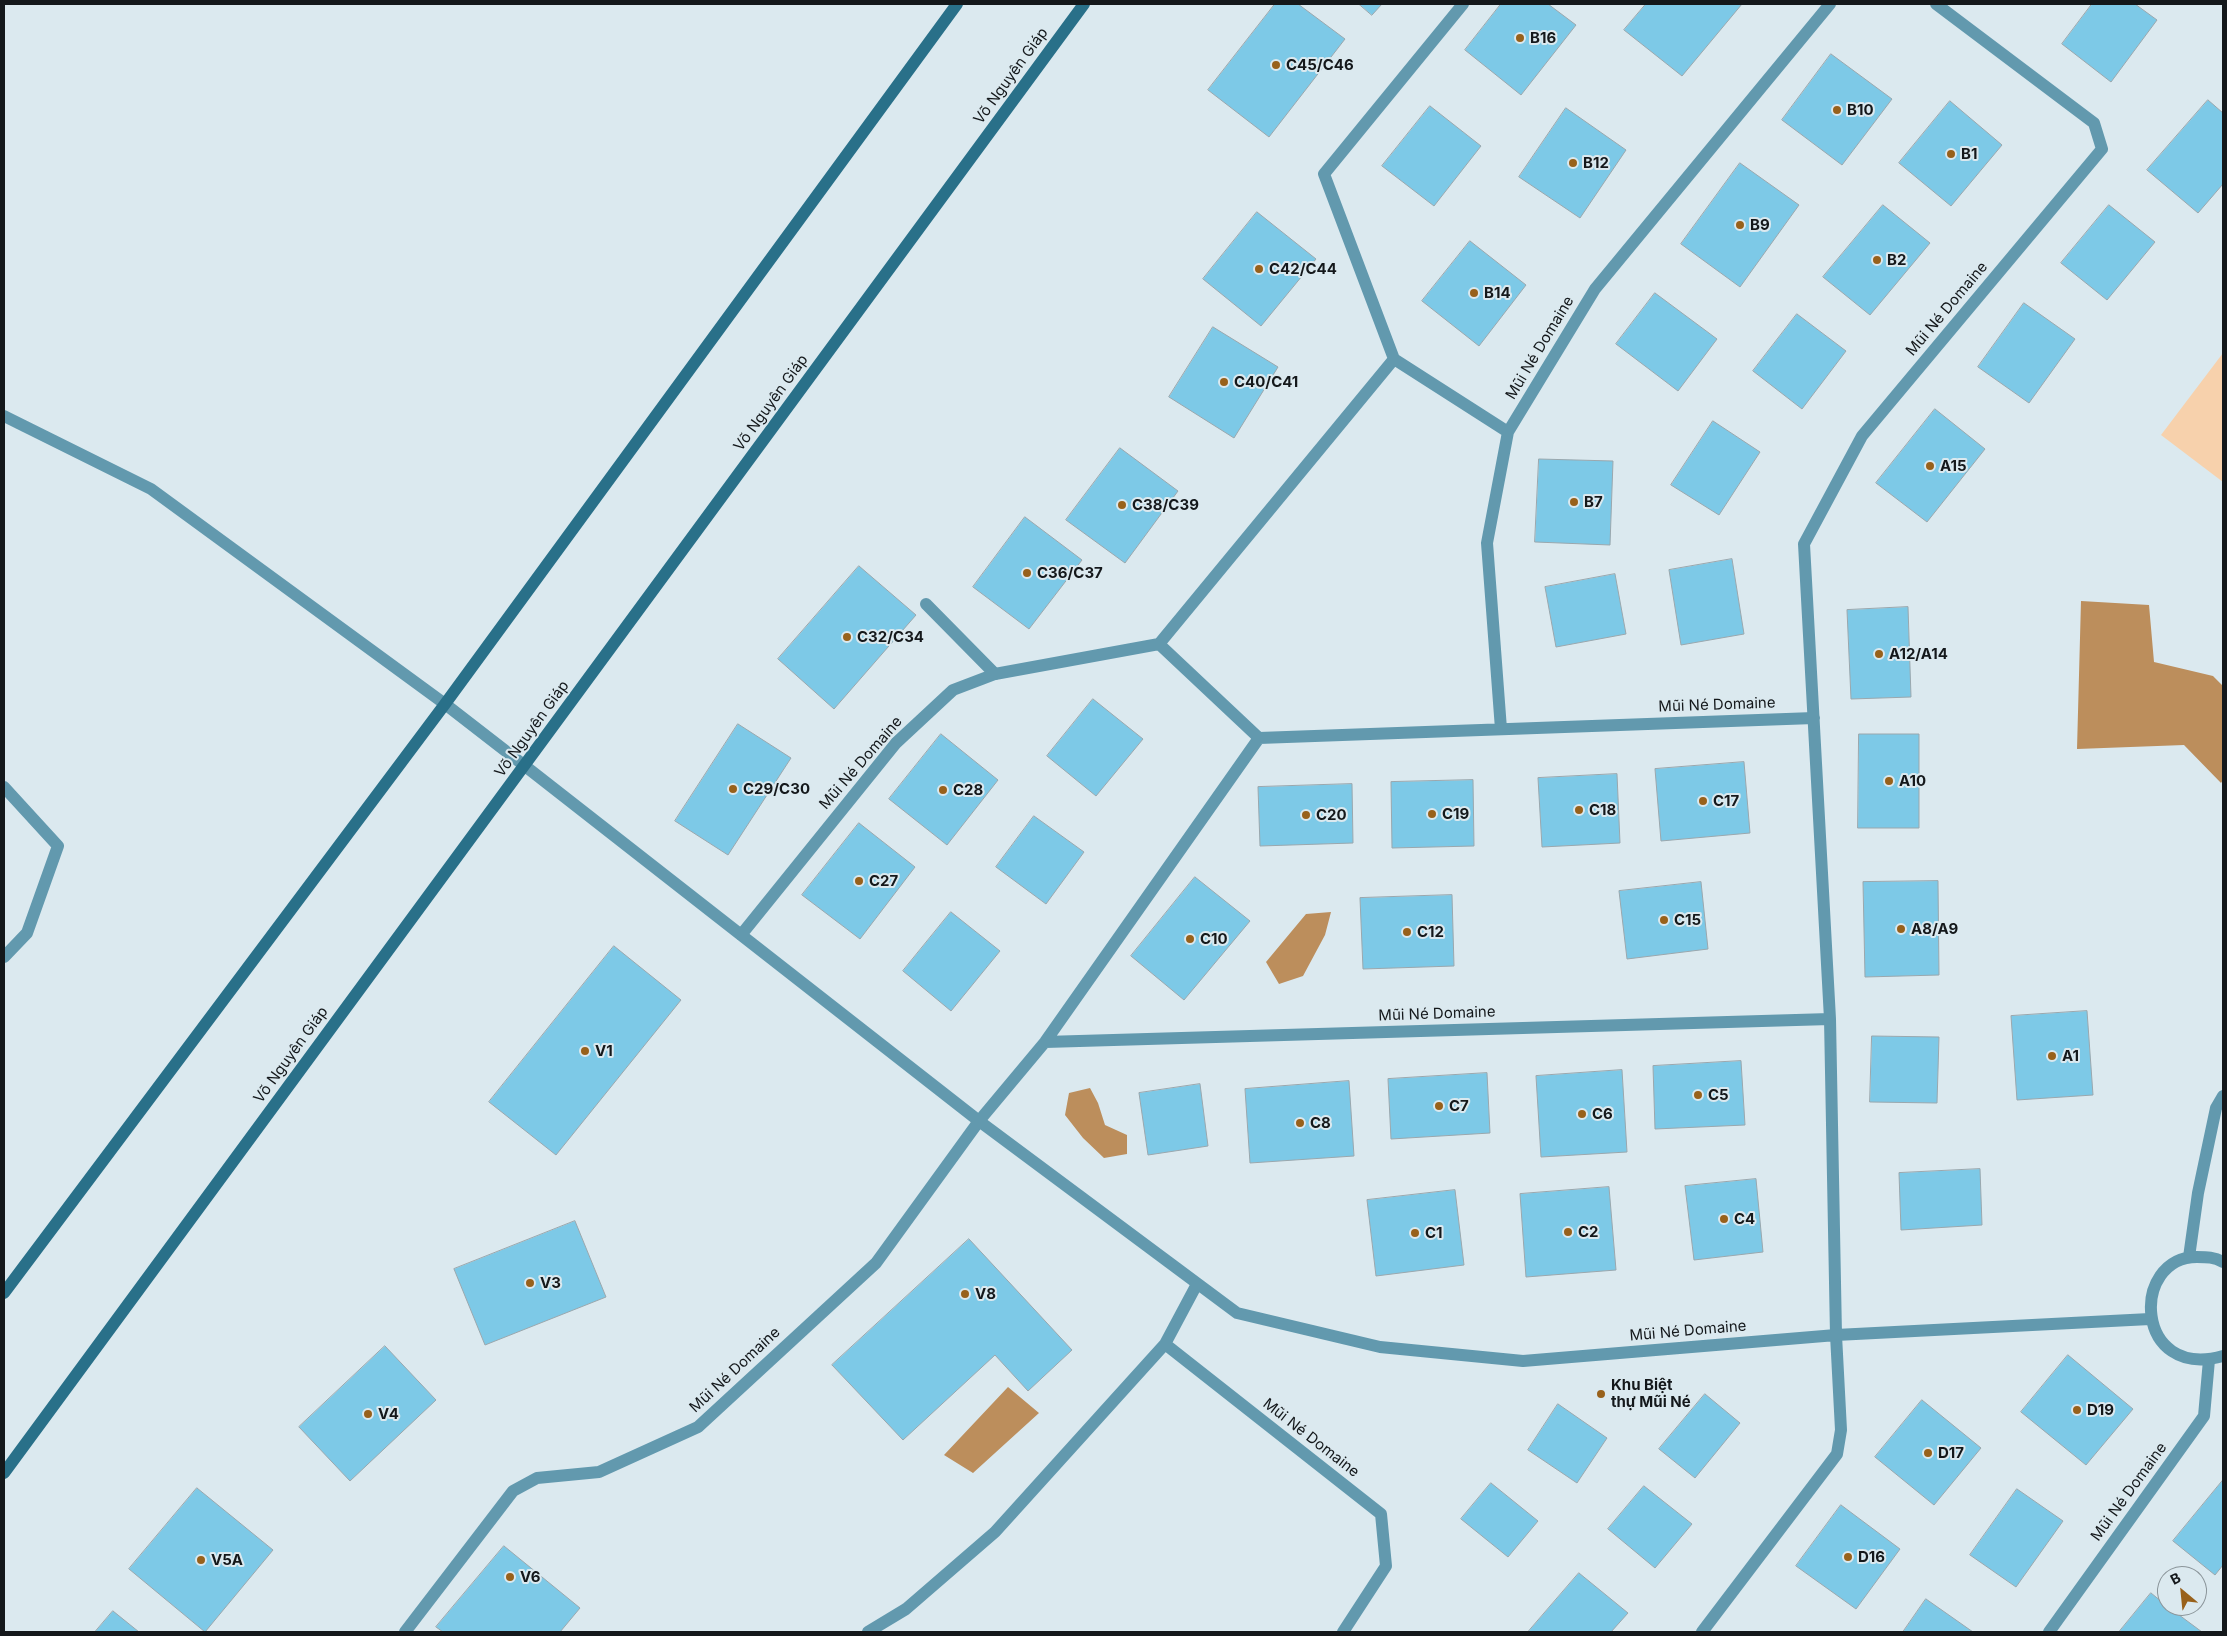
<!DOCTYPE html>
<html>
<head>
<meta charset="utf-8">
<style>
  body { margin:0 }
  #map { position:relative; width:2227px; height:1636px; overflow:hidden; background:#dbe9ef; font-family:Inter,sans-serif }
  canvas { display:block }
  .frame { position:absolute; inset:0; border:5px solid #14181b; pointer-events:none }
  .north { position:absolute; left:2157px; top:1566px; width:50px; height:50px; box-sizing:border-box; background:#dbe9ef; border:1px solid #8b959a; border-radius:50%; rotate:332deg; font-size:14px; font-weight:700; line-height:20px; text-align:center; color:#14181b }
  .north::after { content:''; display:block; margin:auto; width:18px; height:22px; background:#98611b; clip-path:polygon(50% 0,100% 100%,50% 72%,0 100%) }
</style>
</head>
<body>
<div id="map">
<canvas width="2227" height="1636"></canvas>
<div class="frame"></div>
<div class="north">B</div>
</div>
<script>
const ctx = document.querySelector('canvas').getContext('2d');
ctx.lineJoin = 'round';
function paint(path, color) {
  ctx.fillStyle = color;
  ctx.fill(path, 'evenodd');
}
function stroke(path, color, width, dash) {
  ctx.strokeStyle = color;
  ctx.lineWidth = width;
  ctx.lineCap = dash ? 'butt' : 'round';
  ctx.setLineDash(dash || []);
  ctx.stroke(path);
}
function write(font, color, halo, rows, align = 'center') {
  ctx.font = font + ' Inter,sans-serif';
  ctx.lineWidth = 4;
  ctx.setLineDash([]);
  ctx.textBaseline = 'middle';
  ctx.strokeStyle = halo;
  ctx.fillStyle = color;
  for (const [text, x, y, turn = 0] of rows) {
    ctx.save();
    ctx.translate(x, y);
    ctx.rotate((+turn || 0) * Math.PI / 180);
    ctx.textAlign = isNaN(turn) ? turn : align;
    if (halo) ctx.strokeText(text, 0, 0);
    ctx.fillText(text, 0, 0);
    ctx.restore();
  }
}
const green = new Path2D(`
  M2223 353V482L2161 435Z`);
const water = new Path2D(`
  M2081 601 2149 605 2154 662 2213 676 2223 686V780L2221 783 2184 745 2077 749Z
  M1331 912 1325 935 1303 976 1279 984 1266 962 1306 914Z
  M1090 1088 1098 1103 1105 1125 1127 1135V1154L1104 1158 1083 1138 1065 1115 1069 1093Z
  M1008 1387 1039 1413 973 1473 944 1455Z`);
const building = new Path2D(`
  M1275 4H1298L1345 39 1269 137 1208 90Z
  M1359 4H1382L1372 15Z
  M1501 4H1548L1576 25 1521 95 1465 50Z
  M1646 4H1742L1682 76 1624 30Z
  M2092 4H2135L2157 20 2111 82 2062 44Z
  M1831 54 1892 99 1842 165 1782 120Z
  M2208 100 2223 113V184L2198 213 2147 170Z
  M1950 101 2002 145 1951 206 1899 163Z
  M1430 106 1481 146 1434 206 1382 166Z
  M1566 108 1626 150 1580 218 1519 177Z
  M1740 163 1799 205 1740 287 1681 244Z
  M1883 205 1930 243 1870 315 1823 277Z
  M2109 205 2155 242 2107 300 2061 263Z
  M1257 212 1316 259 1261 326 1203 279Z
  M1470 241 1526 285 1479 346 1422 301Z
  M1655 293 1717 339 1678 391 1616 344Z
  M2024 303 2075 339 2029 403 1978 367Z
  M1797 314 1846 351 1802 409 1753 371Z
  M1213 327 1278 367 1234 438 1169 397Z
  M1935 409 1985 449 1927 522 1876 483Z
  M1713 421 1760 452 1719 515 1671 485Z
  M1120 448 1178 491 1125 563 1066 520Z
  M1539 459 1613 461 1610 545 1535 542Z
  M1025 517 1082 560 1029 629 973 587Z
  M1732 559 1744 634 1681 645 1669 570Z
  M859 566 916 615 834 709 778 659Z
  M1615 574 1626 634 1556 647 1545 587Z
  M1908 607 1911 697 1851 699 1847 610Z
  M1093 699 1143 739 1096 796 1047 756Z
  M738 724 791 758 728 855 675 821Z
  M941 734 998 780 947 845 889 799Z
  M1859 734H1919V828H1858Z
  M1744 762 1750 833 1661 841 1655 769Z
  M1617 774 1620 843 1542 847 1538 778Z
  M1473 780 1474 846 1392 848 1391 782Z
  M1352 784 1353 843 1260 846 1258 787Z
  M1034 816 1084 852 1046 904 996 867Z
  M859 823 915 867 860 939 802 895Z
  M1195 877 1250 921 1184 1000 1131 956Z
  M1938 881 1939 975 1865 977 1863 882Z
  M1701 882 1708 949 1627 959 1619 891Z
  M1452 895 1454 966 1363 969 1360 898Z
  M951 912 1000 951 951 1011 903 971Z
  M614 946 681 1000 556 1155 489 1102Z
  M2087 1011 2093 1095 2017 1100 2011 1016Z
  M1872 1036 1939 1037 1937 1103 1870 1102Z
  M1741 1061 1745 1125 1655 1129 1653 1066Z
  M1622 1070 1627 1152 1541 1157 1536 1076Z
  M1487 1073 1490 1133 1391 1139 1388 1079Z
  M1349 1081 1354 1156 1250 1163 1245 1089Z
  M1200 1084 1208 1146 1148 1155 1139 1093Z
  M1980 1169 1982 1225 1901 1230 1899 1173Z
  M1756 1179 1763 1252 1694 1260 1685 1186Z
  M1609 1187 1616 1270 1526 1277 1520 1194Z
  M1455 1190 1464 1265 1376 1276 1367 1200Z
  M575 1221 606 1297 485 1345 454 1269Z
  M969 1239 1072 1350 1028 1391 995 1355 903 1440 832 1365Z
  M385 1346 436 1400 350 1481 299 1427Z
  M2068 1355 2133 1409 2086 1465 2021 1412Z
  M1705 1394 1740 1423 1695 1478 1659 1449Z
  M1922 1400 1981 1448 1934 1505 1875 1457Z
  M1558 1404 1607 1438 1577 1483 1528 1450Z
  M2223 1480V1565L2215 1575 2173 1541Z
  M1491 1483 1538 1521 1508 1557 1461 1519Z
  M1644 1486 1692 1524 1655 1568 1608 1529Z
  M197 1488 273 1550 205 1632 129 1569Z
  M2017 1489 2063 1521 2016 1587 1970 1555Z
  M1841 1505 1900 1549 1856 1609 1796 1566Z
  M504 1546 580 1608 560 1632H443L436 1627Z
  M1579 1573 1628 1613 1611 1632H1528Z
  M2151 1593 2167 1606 2202 1632H2119Z
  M1926 1599 1973 1632H1903Z
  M113 1611 139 1632H95Z`);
const lane = new Path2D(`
  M926 604 995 674
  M445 704 525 766`);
const street = new Path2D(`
  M1463 4 1324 174 1394 359 1508 432
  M4 416 151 489 445 704
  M1159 644 1394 359
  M1501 729 1487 543 1508 432 1595 289 1830 4
  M1259 738 1814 718
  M525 766 979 1121 1237 1313 1380 1347 1523 1361 1836 1335 2150 1319
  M4 787 58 846 27 933 4 957
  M1045 1042 1830 1019
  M2189 1257 2198 1193 2216 1108 2223 1096
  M2223 1262C2214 1257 2207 1257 2197 1257 2130 1257 2134 1381 2223 1356
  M1197 1284 1165 1344 1381 1514 1386 1566 1343 1632
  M405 1632 513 1491 537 1478 599 1472 698 1427 876 1263 979 1121 1045 1042 1259 738 1159 644 995 674 953 690 896 743 741 935
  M868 1632 906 1609 995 1532 1165 1344
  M1702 1632 1837 1454 1841 1430 1836 1335 1830 1019 1804 544 1862 436 2102 149 2094 123 1936 4
  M2049 1632 2204 1416 2209 1360`);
const secondary = new Path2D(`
  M4 1293 445 704 957 4
  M4 1473 1084 4`);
const markers = [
  [1520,38,5,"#98611b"],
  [1276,65,5,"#98611b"],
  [1837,110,5,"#98611b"],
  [1951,154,5,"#98611b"],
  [1573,163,5,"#98611b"],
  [1740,225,5,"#98611b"],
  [1877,260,5,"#98611b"],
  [1259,269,5,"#98611b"],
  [1474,293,5,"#98611b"],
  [1224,382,5,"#98611b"],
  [1930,466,5,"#98611b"],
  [1574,502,5,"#98611b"],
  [1122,505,5,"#98611b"],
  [1027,573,5,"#98611b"],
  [847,637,5,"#98611b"],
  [1879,654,5,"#98611b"],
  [1889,781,5,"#98611b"],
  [733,789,5,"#98611b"],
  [943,790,5,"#98611b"],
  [1703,801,5,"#98611b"],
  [1579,810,5,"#98611b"],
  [1432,814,5,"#98611b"],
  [1306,815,5,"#98611b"],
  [859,881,5,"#98611b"],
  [1664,920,5,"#98611b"],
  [1901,929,5,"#98611b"],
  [1407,932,5,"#98611b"],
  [1190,939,5,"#98611b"],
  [585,1051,5,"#98611b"],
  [2052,1056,5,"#98611b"],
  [1698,1095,5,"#98611b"],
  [1439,1106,5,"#98611b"],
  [1582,1114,5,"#98611b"],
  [1300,1123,5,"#98611b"],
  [1724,1219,5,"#98611b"],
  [1568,1232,5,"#98611b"],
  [1415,1233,5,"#98611b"],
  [530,1283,5,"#98611b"],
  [965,1294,5,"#98611b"],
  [1601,1394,5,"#98611b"],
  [2077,1410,5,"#98611b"],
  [368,1414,5,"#98611b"],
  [1928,1453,5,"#98611b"],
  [1848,1557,5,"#98611b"],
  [201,1560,5,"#98611b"],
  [510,1577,5,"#98611b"]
];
const poiNames = [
  ["B16",1530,38],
  ["C45/C46",1286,65],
  ["B10",1847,110],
  ["B1",1961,154],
  ["B12",1583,163],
  ["B9",1750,225],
  ["B2",1887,260],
  ["C42/C44",1269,269],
  ["B14",1484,293],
  ["C40/C41",1234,382],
  ["A15",1940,466],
  ["B7",1584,502],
  ["C38/C39",1132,505],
  ["C36/C37",1037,573],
  ["C32/C34",857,637],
  ["A12/A14",1889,654],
  ["A10",1899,781],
  ["C29/C30",743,789],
  ["C28",953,790],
  ["C17",1713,801],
  ["C18",1589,810],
  ["C19",1442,814],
  ["C20",1316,815],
  ["C27",869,881],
  ["C15",1674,920],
  ["A8/A9",1911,929],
  ["C12",1417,932],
  ["C10",1200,939],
  ["V1",595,1051],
  ["A1",2062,1056],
  ["C5",1708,1095],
  ["C7",1449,1106],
  ["C6",1592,1114],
  ["C8",1310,1123],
  ["C4",1734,1219],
  ["C2",1578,1232],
  ["C1",1425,1233],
  ["V3",540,1283],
  ["V8",975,1294],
  ["Khu Biệt",1611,1385],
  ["thự Mũi Né",1611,1402],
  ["D19",2087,1410],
  ["V4",378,1414],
  ["D17",1938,1453],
  ["D16",1858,1557],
  ["V5A",211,1560],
  ["V6",520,1577]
];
const streetNames = [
  ["Võ Nguyên Giáp",1011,76,-54],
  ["Mũi Né Domaine",1947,309,-50],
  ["Mũi Né Domaine",1540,348,-59],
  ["Võ Nguyên Giáp",771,403,-54],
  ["Mũi Né Domaine",1717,705,-2],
  ["Võ Nguyên Giáp",532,729,-54],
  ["Mũi Né Domaine",861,763,-49],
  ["Mũi Né Domaine",1437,1014,-2],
  ["Võ Nguyên Giáp",291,1055,-54],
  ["Mũi Né Domaine",1688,1331,-5],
  ["Mũi Né Domaine",735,1370,-43],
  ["Mũi Né Domaine",1311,1438,38],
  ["Mũi Né Domaine",2129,1492,-54]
];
paint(green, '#f7d1ac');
paint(water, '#bc8e5c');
paint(building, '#7dc9e7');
stroke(building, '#9aa7ad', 1);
stroke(lane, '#6299ae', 12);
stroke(street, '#6299ae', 12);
stroke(secondary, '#297089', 12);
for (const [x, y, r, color] of markers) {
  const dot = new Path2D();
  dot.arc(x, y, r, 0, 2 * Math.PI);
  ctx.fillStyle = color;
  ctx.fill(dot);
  stroke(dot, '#dbe9ef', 2);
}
write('bold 15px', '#14181b', '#dbe9ef', poiNames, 'left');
write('15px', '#14181b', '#dbe9ef', streetNames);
</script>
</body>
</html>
